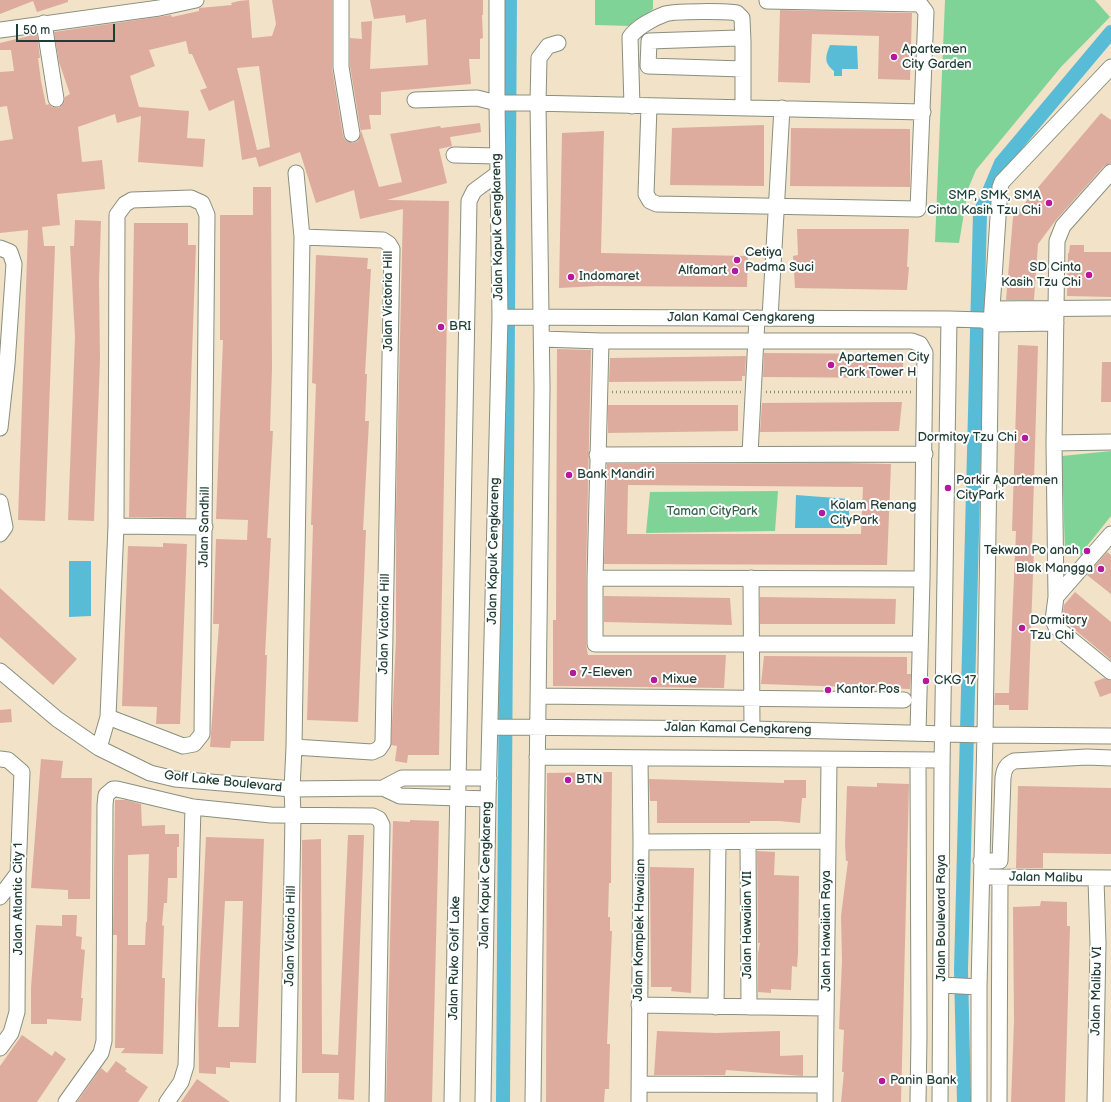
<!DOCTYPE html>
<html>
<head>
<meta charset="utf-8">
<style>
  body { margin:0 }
  #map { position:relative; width:1111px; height:1102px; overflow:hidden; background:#f2e2c7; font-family:"Balsamiq Sans",sans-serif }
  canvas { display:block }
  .scale { position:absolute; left:16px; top:24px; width:99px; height:18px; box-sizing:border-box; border:2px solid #1f3d34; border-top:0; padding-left:5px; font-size:12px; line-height:14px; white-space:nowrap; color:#1f3d34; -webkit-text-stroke:3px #fff; paint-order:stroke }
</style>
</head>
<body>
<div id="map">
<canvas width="1111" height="1102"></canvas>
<div class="scale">50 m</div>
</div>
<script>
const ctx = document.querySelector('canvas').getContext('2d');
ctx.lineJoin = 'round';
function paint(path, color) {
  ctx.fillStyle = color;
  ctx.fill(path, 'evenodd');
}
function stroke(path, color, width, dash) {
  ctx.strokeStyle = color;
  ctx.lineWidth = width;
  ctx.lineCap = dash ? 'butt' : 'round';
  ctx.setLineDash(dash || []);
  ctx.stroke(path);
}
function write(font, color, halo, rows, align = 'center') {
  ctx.font = font + ' "Balsamiq Sans",sans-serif';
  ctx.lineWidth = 4;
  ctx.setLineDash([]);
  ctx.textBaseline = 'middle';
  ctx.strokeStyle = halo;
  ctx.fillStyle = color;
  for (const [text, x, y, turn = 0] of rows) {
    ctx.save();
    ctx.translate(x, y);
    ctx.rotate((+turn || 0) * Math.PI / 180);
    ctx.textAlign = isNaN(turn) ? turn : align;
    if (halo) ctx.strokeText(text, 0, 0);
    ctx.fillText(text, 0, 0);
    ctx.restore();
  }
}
const green = new Path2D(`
  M595 0H653V9L631 26 595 25Z
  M945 0H1095L1110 17 1061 67 976 170 968 189 959 243 935 242Z
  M1111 451V516L1083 551 1082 555 1065 552 1062 456Z
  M778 491 775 531 646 533 650 492Z`);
const water = new Path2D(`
  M830 45 857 46 858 69H842V76H834V71C824 63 825 57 830 45Z
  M796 495 849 499V528H795Z
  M69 561H91V616L69 617Z`);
const canal = new Path2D(`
  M503 1102 510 0
  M964 1102 961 970 980 213 1001 163 1111 32`);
const building = new Path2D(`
  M0 0H68V2L37 12 33 1 0 14Z
  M249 0 252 38 272 36 276 24 272 0H332V68L343 135 345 140 353 143 358 141 361 133 350 66V38L362 39 361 22 372 21 370 69 428 65 426 19 406 23 405 15 374 19 370 0H483V15H482L483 38 480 39V59H469L471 84 381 92V115H369L371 129 361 130 379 187 402 182 390 134 440 126 441 128 480 123 481 132 450 137 452 146 439 149 447 183 387 200 449 201 439 755H408L407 763 395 761 397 746 391 745 396 639V511L403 209 360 219 354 190 316 203 300 152 259 167 256 157 242 160 234 100 209 111 200 90 207 88 192 54H189L186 41 149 50 155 66 130 76 139 107 189 111 187 138 205 139 203 167 138 162 141 116 117 123 115 114 78 127 82 162 102 160 105 189 57 194 60 225 42 227 44 246H55L45 521 18 520 28 230 0 233V141L13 139 7 106 0 107V72L14 71 11 50H0V43L37 34 40 58H38L41 81 46 105 49 104 52 107 58 108 64 103 65 97 70 94 59 62 54 32 171 15 172 17 199 11V8L232 5 231 3 239 1ZM259 66 270 147 257 150 237 68Z
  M780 10 912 13 910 80 878 79 879 36 812 34 810 83 778 82Z
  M1101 113 1111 120V163L1104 166 1056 220 1038 244 1034 300H1006L1013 217Z
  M764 125V186L670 185 672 128Z
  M791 128 910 129V187L790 186Z
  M604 131 601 253 748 256 747 287 597 286 559 288 562 133Z
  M253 187H271L272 368 270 431H273L267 538H271L265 655H267L264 741H231L230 748 210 747 219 624H213L216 539 247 540 248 520 216 519 223 340H220V215H253Z
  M75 220 101 221 99 281 100 360 94 521 68 520 75 337 70 246H74Z
  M134 223H188V245H196L186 518 129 517Z
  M797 229H909L907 267H909L907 290 795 288 793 256 798 255Z
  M1070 245H1084V252H1111V297L1067 296 1068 253H1069Z
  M316 255 368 258 367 269H371L365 374H367L365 421H369L363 530H366L358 722 307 720 313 525H311L316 384 312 383Z
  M1018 345 1038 346 1032 547H1034L1028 710H1009V705H994L995 693H1009L1016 531H1012Z
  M557 349 591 350 586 578V644L588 655H726L724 688 553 686V620H556Z
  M764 353 904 354 902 378 763 377Z
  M746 356 745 376H742V381L609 382 610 358Z
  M1102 362H1111V402H1101Z
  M902 402 899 431 760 432 762 403Z
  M608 405H738V431L608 433Z
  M845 463 891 464 887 565 604 564 607 464ZM628 485 863 487 861 534H627Z
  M163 543 187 544 180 724H156L157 707 122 706 128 546 163 547Z
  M1107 552 1111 555V594L1087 575Z
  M0 588 77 659 53 685 0 637Z
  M1075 592 1111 622V660L1062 619 1064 605Z
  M604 596 730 598 732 625 604 622Z
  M760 597 896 599 895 624H760Z
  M764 656 907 657V674H911L910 689 761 684Z
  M1104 678 1111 681V693L1100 697 1094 682Z
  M11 709 12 722 0 723V710Z
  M41 759 63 761 61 778H92L90 899H68V890L31 888Z
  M612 772 611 868V883H609L608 917H610V931H612L607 1044H610L609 1089H605L604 1102H546L547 773Z
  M649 779 784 783V780H806V798H802L800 823 779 821H750V823H657V801H650Z
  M877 783 909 784 901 1102H841L844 1072H842L844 1030 839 1029 842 961 841 916 848 861H846L845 845 847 786 877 787Z
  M1018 786 1111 788V854L1043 853V868H1016Z
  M115 800H126L141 804 142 826 165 825V834H179V847H177V878H168L167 903H164L162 925 164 926 162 978H165L163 1054 121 1053 125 1048H115L117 935H113ZM149 854 147 922H146L145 945H128V855Z
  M410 820 439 821 432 1102H386L393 821 410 822Z
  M348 835H364L354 1100 338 1099 339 1073H302V840L321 839 322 1054 338 1055Z
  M206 837 264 839 256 1063 230 1062V1068L216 1067V1074L199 1073 198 1002ZM225 901H243L239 1027H218Z
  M757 851 775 852 774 875 799 876 798 953 797 967 792 966 791 990 771 989V993L758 992V953L760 943H758Z
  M650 867 694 868 691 993 671 991 672 987H651Z
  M1041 901 1067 902V926H1070L1065 1102H1011L1014 1021 1013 907 1040 906Z
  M62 915H77L76 936 82 937 81 949 85 950 81 998H83L81 1021 47 1019V1024H31V987L36 925 62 926Z
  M657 1031 716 1033 780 1031V1056L803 1055V1076L726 1070 725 1075H654Z
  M22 1035 52 1056 55 1051 66 1059 37 1102H0V1066Z
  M116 1061 127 1069 125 1071 148 1087 138 1102H77L101 1068 107 1073Z
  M197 1079 230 1102H181Z`);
const path = new Path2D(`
  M612 392H741
  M766 392H911`);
const minor = new Path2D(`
  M341 0V67L352 134
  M44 23 56 99
  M0 30 159 8 196 0
  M743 69 648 66 649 41 738 38 743 42V107
  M415 100 477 98 497 103H531L923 112
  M632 106 630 37C637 27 654 18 665 14 673 11 728 11 737 13L742 18 743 42
  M649 106 646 194 650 201 657 204 918 209 926 12 920 4 767 1
  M454 155 497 156
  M1111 172 1063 226 1057 241 1054 443 1056 597 1053 620 1056 627 1111 672
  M296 173 302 237
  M0 248 10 252 14 264 7 364 0 428
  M992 309 1111 308
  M500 317 949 319 983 320 991 324 1056 323
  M770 318 782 108
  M542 339 601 341H912L920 344 925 353 922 579 918 732
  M601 341 595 578V644H920
  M1054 443 1111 442
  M750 454 757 318
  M597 455 925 454
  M0 502 5 527 0 534
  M116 526 205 527
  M595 578 922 579
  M751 578 752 729
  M1056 597 1111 534
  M0 671 57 719 99 748 150 773 175 779 292 789 383 788 400 796 488 799
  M538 696 904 700
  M490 727 752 729 985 735 1111 736
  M99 748 108 717 116 526 117 215 125 204 132 200 191 198 202 203 207 215 202 734 194 744 183 746 108 717
  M537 757 942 760
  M0 759 8 760 22 772 18 873 17 1012 11 1033 0 1048
  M383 788 402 778H489
  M641 842 828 841
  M748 842 749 1007
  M981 861H1000L1003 778C1004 769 1006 765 1014 761L1087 757 1111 758
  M990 877 1111 878
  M0 897 18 873
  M942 985 979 987
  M639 1005 826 1008
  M716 1007 718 843
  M639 1084 825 1085
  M66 1102 101 1053 104 1041 105 805 106 795 113 789H117L193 807 271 815 373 816 379 819 382 825 377 1102
  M167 1102 181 1082 186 1066 193 807
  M288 1102 293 815 292 789 294 747 302 237 383 240 389 244 392 249 383 743 379 749 372 752 294 747
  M452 1102 469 201 474 191 497 174
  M483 1102 488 799 500 317 497 103V0
  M533 1102 542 387 538 103 539 58 548 46 558 43
  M639 1102 641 842 640 759
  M825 1102 829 761
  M918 1102 919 1035 918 760
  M940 1102 942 768 949 319
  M979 1102V987L985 735 991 324 1000 187 1002 182 1111 67
  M999 1102 1000 878
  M1095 1102 1098 943 1096 879`);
const markers = [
  [894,57,4,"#b5179e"],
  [1049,203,4,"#b5179e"],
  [737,260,4,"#b5179e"],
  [735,271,4,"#b5179e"],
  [1089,275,4,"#b5179e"],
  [571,277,4,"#b5179e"],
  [441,327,4,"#b5179e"],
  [831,365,4,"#b5179e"],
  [1025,438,4,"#b5179e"],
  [569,475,4,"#b5179e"],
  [948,488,4,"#b5179e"],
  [822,513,4,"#b5179e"],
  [1087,551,4,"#b5179e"],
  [1101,569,4,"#b5179e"],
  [1022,628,4,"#b5179e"],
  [573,673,4,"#b5179e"],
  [654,680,4,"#b5179e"],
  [926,681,4,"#b5179e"],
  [828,690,4,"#b5179e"],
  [568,780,4,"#b5179e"],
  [882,1081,4,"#b5179e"]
];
const poiNames = [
  ["Apartemen",902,50],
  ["City Garden",902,65],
  ["SMP, SMK, SMA",1041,196,"right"],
  ["Cinta Kasih Tzu Chi",1041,211,"right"],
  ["Cetiya",745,253],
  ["Padma Suci",745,268],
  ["SD Cinta",1081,268,"right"],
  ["Kasih Tzu Chi",1081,283,"right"],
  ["Alfamart",727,271,"right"],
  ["Indomaret",579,277],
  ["BRI",449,327],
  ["Apartemen City",839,358],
  ["Park Tower H",839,373],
  ["Dormitoy Tzu Chi",1017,438,"right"],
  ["Bank Mandiri",577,475],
  ["Parkir Apartemen",956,481],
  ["CityPark",956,496],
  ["Kolam Renang",830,506],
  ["CityPark",830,521],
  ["Tekwan Po anah",1079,551,"right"],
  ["Blok Mangga",1093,569,"right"],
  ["Dormitory",1030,621],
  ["Tzu Chi",1030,636],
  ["7-Eleven",581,673],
  ["Mixue",662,680],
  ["CKG 17",934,681],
  ["Kantor Pos",836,690],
  ["BTN",576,780],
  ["Panin Bank",890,1081]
];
const streetNames = [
  ["Jalan Kapuk Cengkareng",498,227,-91],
  ["Jalan Victoria Hill",389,301,-90],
  ["Jalan Kamal Cengkareng",741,318],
  ["Jalan Sandhill",205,527,-89],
  ["Jalan Kapuk Cengkareng",494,551,-89],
  ["Jalan Victoria Hill",385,624,-89],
  ["Jalan Kamal Cengkareng",738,729,1],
  ["Golf Lake Boulevard",223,782,6],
  ["Jalan Kapuk Cengkareng",486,875,-89],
  ["Jalan Malibu",1046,878,1],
  ["Jalan Atlantic City 1",19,899,-90],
  ["Jalan Boulevard Raya",942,918,-90],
  ["Jalan Hawaiian VII",748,925,-90],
  ["Jalan Komplek Hawaiian",640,930,-89],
  ["Jalan Hawaiian Raya",827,931,-90],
  ["Jalan Victoria Hill",291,936,-89],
  ["Jalan Ruko Golf Lake",455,958,-89],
  ["Jalan Malibu VI",1097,991,-89]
];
const parkNames = [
  ["Taman CityPark",712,512]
];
paint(green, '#80d396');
paint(water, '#58bcd7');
stroke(canal, '#58bcd7', 14);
paint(building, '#ddac9f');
stroke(minor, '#88907e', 17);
stroke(path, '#88907e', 2.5, [1, 3]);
stroke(minor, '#fff', 15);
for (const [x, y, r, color] of markers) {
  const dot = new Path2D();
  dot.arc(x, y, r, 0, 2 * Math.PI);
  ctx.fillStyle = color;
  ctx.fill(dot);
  stroke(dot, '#fff', 1.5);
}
write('13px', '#1f3d34', '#fff', poiNames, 'left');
write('13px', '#1f3d34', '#fff', streetNames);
write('13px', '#37624c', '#fff', parkNames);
</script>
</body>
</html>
